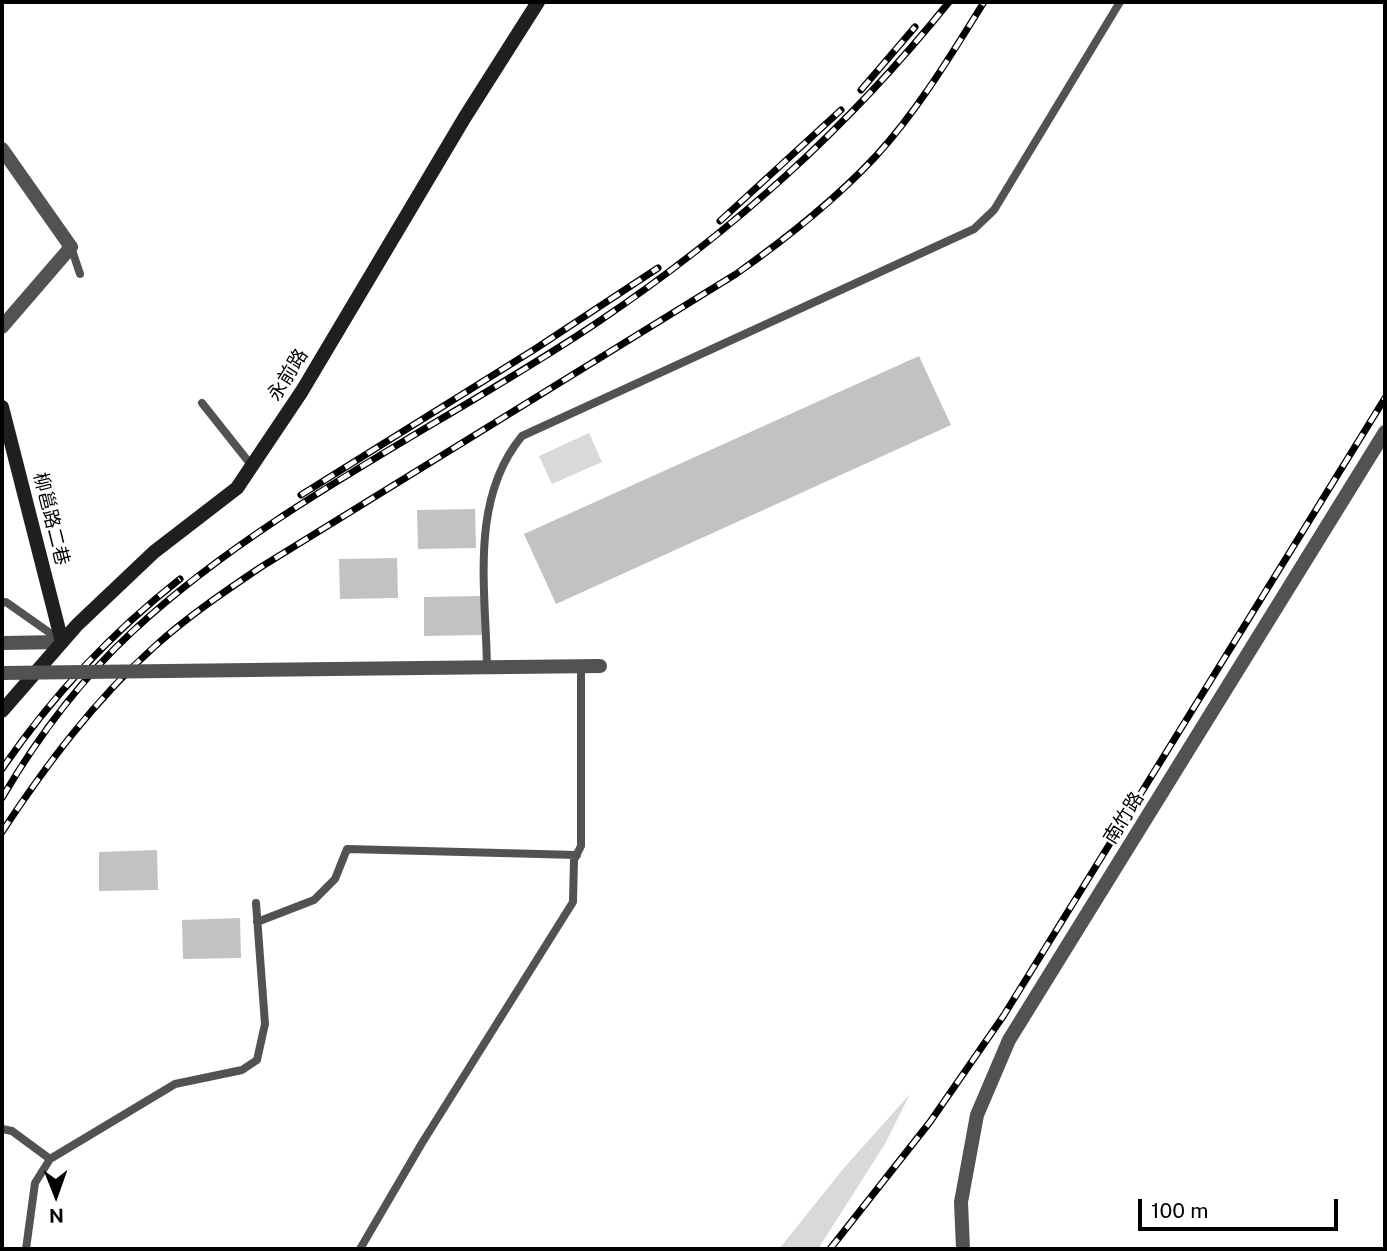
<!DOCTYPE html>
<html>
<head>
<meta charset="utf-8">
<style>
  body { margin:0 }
  #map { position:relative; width:1387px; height:1251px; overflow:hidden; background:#fff; font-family:"Public Sans",sans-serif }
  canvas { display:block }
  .frame { position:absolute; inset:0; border:4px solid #000; pointer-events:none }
  .north { position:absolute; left:21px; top:1160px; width:70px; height:70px; -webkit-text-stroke:5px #fff; paint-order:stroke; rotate:179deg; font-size:19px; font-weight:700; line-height:28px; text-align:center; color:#000 }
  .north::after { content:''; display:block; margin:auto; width:24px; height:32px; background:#000; clip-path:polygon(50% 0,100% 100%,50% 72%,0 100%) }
  .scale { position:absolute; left:1138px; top:1199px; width:200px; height:32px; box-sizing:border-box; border:4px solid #000; border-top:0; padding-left:9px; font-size:21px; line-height:24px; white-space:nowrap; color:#000; -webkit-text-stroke:5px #fff; paint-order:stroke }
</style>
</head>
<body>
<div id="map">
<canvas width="1387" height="1251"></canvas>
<div class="frame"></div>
<div class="north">N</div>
<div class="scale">100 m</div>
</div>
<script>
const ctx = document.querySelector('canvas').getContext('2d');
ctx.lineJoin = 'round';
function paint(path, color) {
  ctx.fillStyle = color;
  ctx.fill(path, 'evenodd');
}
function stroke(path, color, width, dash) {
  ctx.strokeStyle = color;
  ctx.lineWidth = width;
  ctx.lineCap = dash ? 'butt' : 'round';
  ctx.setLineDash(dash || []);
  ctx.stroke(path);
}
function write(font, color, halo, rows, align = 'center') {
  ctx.font = font + ' "Public Sans","Noto Sans SC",sans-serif';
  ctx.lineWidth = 5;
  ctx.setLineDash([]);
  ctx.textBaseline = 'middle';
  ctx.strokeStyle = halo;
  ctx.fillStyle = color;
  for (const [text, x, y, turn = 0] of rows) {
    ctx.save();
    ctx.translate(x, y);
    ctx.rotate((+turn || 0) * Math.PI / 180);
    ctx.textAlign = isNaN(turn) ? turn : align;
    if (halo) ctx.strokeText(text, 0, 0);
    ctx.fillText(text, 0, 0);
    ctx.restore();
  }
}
const green = new Path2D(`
  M589 433 602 462 552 484 539 456Z
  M910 1094 885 1144 818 1249H779L843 1169Z`);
const building = new Path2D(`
  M919 356 951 425 556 604 524 534Z
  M475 509 476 548 418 549 417 510Z
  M397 558 398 598 340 599 339 559Z
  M482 596 483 635 424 636V597Z
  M157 850 158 890 99 891V852Z
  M240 918 241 958 183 959 182 920Z`);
const lane = new Path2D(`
  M71 247 80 274
  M202 403 252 466
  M2 603 6 602 60 640
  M487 668C486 590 469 500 522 436L974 229 994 210 1120 2
  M257 922 314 900 335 879 347 849 577 855
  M2 1129 12 1131 50 1159
  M26 1249 35 1183 50 1159 175 1084 242 1070 257 1060 265 1024 256 903
  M360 1249 422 1143 573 902 574 860 581 846V666`);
const street = new Path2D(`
  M2 149 71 247 2 327
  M2 643 62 642
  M333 669 600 666
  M963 1249 961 1202 977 1115 1009 1040 1385 432`);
const secondary = new Path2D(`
  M2 407 62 642
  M2 711 77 625 154 552 237 488 302 391 465 117 538 2`);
const rail = new Path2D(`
  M861 90 915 27
  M720 221 841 110
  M301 495 535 349 658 268
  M2 769C52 696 110 634 180 579
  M2 798C37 738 82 678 133 631 268 506 446 424 598 322 733 231 847 129 949 2
  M2 832C46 765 94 701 154 647 187 617 224 592 261 567L736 274C787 238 834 201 876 156 918 110 951 55 984 2
  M830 1249 930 1122 1004 1015 1385 398`);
const streetBridge = new Path2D(`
  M2 673 333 669`);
const streetNames = [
  ["永前路",288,375,-58],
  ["柳邕路二巷",51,519,76],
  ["南竹路",1124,818,-58]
];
paint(green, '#d9d9d9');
paint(building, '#c2c2c2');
stroke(lane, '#525252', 8);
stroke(street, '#525252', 14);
stroke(secondary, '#1f1f1f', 14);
stroke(rail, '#000', 7);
stroke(rail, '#fff', 4.5, [13]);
stroke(streetBridge, '#525252', 14);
write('19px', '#000', '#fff', streetNames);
</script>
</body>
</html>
